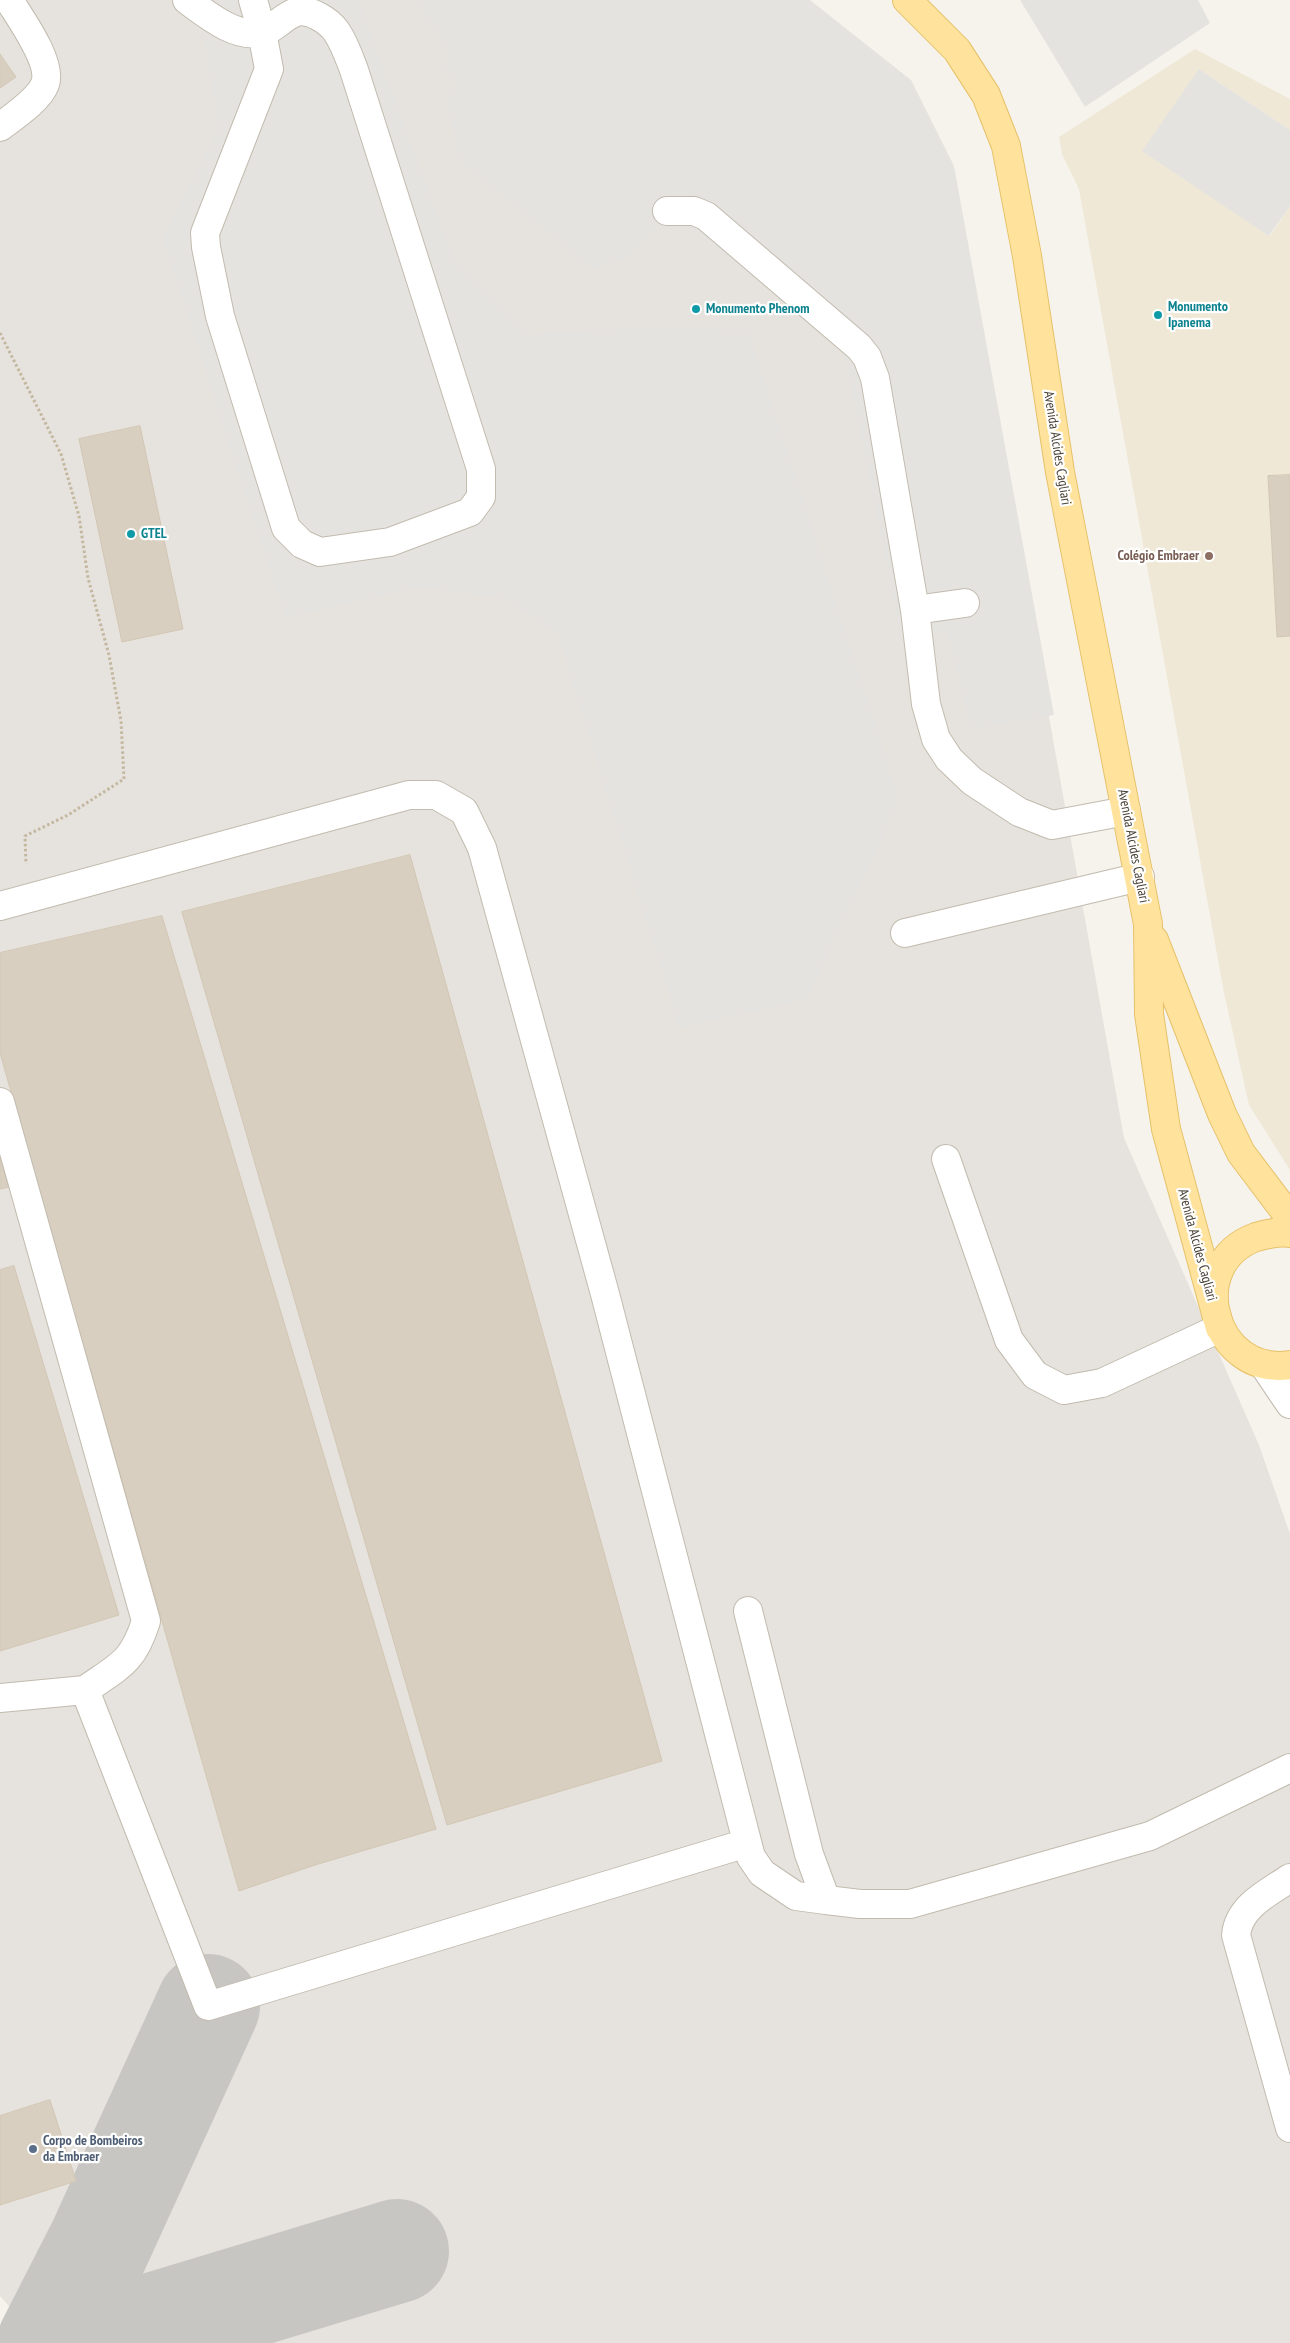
<!DOCTYPE html>
<html>
<head>
<meta charset="utf-8">
<style>
  body { margin:0 }
  canvas { display:block; background:#f6f3ec }
</style>
</head>
<body>
<canvas width="1290" height="2343"></canvas>
<script>
const ctx = document.querySelector('canvas').getContext('2d');
ctx.lineJoin = 'round';
function paint(path, color) {
  ctx.fillStyle = color;
  ctx.fill(path, 'evenodd');
}
function stroke(path, color, width, dash) {
  ctx.strokeStyle = color;
  ctx.lineWidth = width;
  ctx.lineCap = dash ? 'butt' : 'round';
  ctx.setLineDash(dash || []);
  ctx.stroke(path);
}
function write(font, color, halo, rows, align = 'center') {
  ctx.font = font + ' "PT Sans Narrow",sans-serif';
  ctx.lineWidth = 4.5;
  ctx.setLineDash([]);
  ctx.textBaseline = 'middle';
  ctx.strokeStyle = halo;
  ctx.fillStyle = color;
  for (const [text, x, y, turn = 0] of rows) {
    ctx.save();
    ctx.translate(x, y);
    ctx.rotate((+turn || 0) * Math.PI / 180);
    ctx.textAlign = isNaN(turn) ? turn : align;
    if (halo) ctx.strokeText(text, 0, 0);
    ctx.fillText(text, 0, 0);
    ctx.restore();
  }
}
const industrial = new Path2D(`
  M0 0H800L954 183 1124 1138 1259 1445 1290 1534V2343H42L0 2296Z`);
const education = new Path2D(`
  M1195 49 1290 99V130L1199 69 1270 236 1290 206V475L1268 477 1277 636H1290V1170L1249 1105 1224 993 1079 189 1062 154 1059 137Z`);
const parking = new Path2D(`
  M217 0H359L456 265 529 334 649 326 749 330 900 801 807 1000 679 1028 557 634 504 599 422 587 285 618 162 238 218 130 203 32Z
  M414 0H810L911 80 954 166 1054 715 970 729 947 632 902 641 842 345 671 214 628 257 592 269 459 162 446 94 456 83 438 67 450 56Z
  M1020 0H1198L1210 23 1085 107Z
  M1199 69 1290 130V206L1269 236 1142 151Z`);
const taxiway = new Path2D(`
  M49 2343 99 2245 208 2006
  M93 2343 397 2251`);
const building = new Path2D(`
  M0 54 16 77 0 88Z
  M140 426 183 629 122 642 79 439Z
  M1290 475V636L1277 637 1268 476Z
  M410 855 662 1761 447 1825 182 912Z
  M162 916 436 1829 315 1865 239 1891 0 1053V953Z
  M0 1158 9 1187 0 1189Z
  M14 1266 119 1615 0 1651V1270Z
  M50 2100 76 2181 0 2205V2116Z`);
const path = new Path2D(`
  M0 333 61 454 79 516 88 578 109 655 121 721 124 779 68 815 25 836 26 864`);
const minor = new Path2D(`
  M187 0C206 14 237 40 263 32 275 28 284 16 296 12 309 8 329 21 336 31 344 42 349 57 354 70L481 469V497L470 512 390 542 320 552 302 544 286 528 220 316 206 247 205 233 269 69 262 32 253 0
  M0 127C13 117 39 100 45 84 53 63 20 18 9 0
  M667 211H694L706 216 859 347 867 357 875 378 915 610 965 603
  M915 610 926 704 936 739 949 759 972 781 1019 812 1052 825 1126 811
  M0 906 409 795H436L464 811 482 848 605 1294 751 1857 762 1873 796 1896 826 1900
  M905 933 1140 877
  M0 1102 146 1621C133 1663 119 1666 85 1690
  M946 1159 1009 1340 1035 1375 1064 1390 1102 1383 1220 1328
  M1263 1364 1290 1404
  M748 1611 809 1854 826 1900 860 1904H910L1150 1836 1290 1768
  M0 1698 85 1690 208 2006 747 1843
  M1290 1878C1268 1893 1239 1906 1236 1935L1290 2128`);
const major = new Path2D(`
  M907 0 957 50 986 95 1006 146 1027 256 1060 472 1148 924 1149 1014 1166 1129 1220 1328
  M1154 940 1222 1114 1241 1153 1290 1218
  M1290 1233C1279 1231 1267 1234 1256 1237 1182 1264 1213 1377 1290 1365`);
const markers = [
  [696,309,5,"#0f9aa8"],
  [1158,315,5,"#0f9aa8"],
  [131,534,5,"#0f9aa8"],
  [1209,556,5,"#8d6e63"],
  [33,2149,5,"#5c6f8a"]
];
const cultureNames = [
  ["Monumento",1168,307],
  ["Ipanema",1168,323],
  ["Monumento Phenom",706,309],
  ["GTEL",141,534]
];
const streetNames = [
  ["Avenida Alcides Cagliari",1057,448,81],
  ["Avenida Alcides Cagliari",1133,846,79],
  ["Avenida Alcides Cagliari",1197,1245,75]
];
const educationNames = [
  ["Colégio Embraer",1199,556]
];
const serviceNames = [
  ["Corpo de Bombeiros",43,2141],
  ["da Embraer",43,2157]
];
paint(industrial, '#e6e2dd');
paint(education, '#efe8d6');
paint(parking, '#e5e3e0');
stroke(taxiway, '#c8c6c3', 104);
paint(building, '#d8cfc1');
stroke(building, '#d3c7b4', 1);
stroke(minor, '#c2bbae', 30);
stroke(major, '#e6c16a', 30);
stroke(path, '#c4b79f', 3, [2.5, 2.5]);
stroke(minor, '#fff', 28);
stroke(major, '#ffe39c', 28);
for (const [x, y, r, color] of markers) {
  const dot = new Path2D();
  dot.arc(x, y, r, 0, 2 * Math.PI);
  ctx.fillStyle = color;
  ctx.fill(dot);
  stroke(dot, '#fff', 2);
}
write('bold 14px', '#0d838f', '#fff', cultureNames, 'left');
write('14px', '#4b4439', '#fff', streetNames);
write('bold 14px', '#785e54', '#fff', educationNames, 'right');
write('bold 14px', '#4e5e75', '#fff', serviceNames, 'left');
</script>
</body>
</html>
